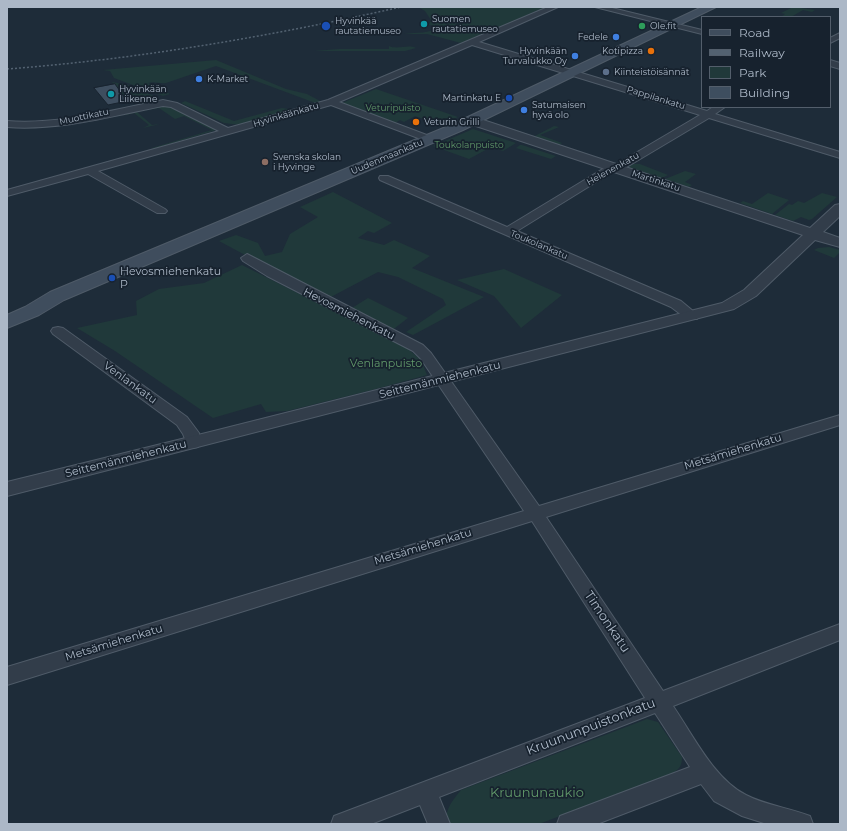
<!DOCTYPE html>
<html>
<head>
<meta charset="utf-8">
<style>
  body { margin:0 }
  #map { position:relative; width:847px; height:831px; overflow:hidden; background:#1e2c39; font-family:Montserrat,sans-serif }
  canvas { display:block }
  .frame { position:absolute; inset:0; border:8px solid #acb8c7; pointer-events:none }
  .legend { position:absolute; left:701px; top:16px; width:130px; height:92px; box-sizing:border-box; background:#17222e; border:1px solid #535e6b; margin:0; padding:5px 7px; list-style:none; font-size:12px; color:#acb8c7 }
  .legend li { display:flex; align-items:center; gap:8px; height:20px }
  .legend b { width:20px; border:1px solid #535e6b }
</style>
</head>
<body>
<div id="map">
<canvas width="847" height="831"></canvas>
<div class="frame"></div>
<ul class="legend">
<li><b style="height:5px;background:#3f4d5d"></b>Road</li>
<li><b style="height:5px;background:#536271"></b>Railway</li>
<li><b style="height:11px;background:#20393a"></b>Park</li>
<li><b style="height:11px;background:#3e4e5f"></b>Building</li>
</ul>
</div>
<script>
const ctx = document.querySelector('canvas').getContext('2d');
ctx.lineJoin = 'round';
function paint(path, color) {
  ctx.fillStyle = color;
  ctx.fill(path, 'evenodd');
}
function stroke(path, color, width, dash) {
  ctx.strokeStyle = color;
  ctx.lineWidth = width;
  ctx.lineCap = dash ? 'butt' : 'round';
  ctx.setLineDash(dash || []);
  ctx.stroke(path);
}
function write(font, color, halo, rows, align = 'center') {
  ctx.font = font + ' Montserrat,sans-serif';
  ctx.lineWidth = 3.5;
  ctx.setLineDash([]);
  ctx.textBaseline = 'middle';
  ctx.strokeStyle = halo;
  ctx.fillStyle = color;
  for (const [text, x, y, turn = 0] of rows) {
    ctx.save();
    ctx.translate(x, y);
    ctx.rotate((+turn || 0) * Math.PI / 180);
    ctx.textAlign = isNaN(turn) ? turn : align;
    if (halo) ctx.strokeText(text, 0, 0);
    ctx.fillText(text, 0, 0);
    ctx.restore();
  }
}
const green = new Path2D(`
  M418 7H546L461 43 427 34H404C417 32 429 34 439 27L429 25 431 20 425 11Z
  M793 7 815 10 812 12 803 10 791 17H781L785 14 781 13Z
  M389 46C397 50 408 44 416 48L405 51H314L339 49H389Z
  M216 60 286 89 307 94 322 102 318 104 216 66 166 83C159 84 155 81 148 83L170 94 163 96 114 78 110 71 103 70Z
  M112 82 128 85 158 98C151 106 137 103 127 101Z
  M376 89 458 117 441 125 415 116 404 122 400 120 395 123 342 103Z
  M191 98 185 101 234 121 282 108 295 110 240 125 224 123 181 103Z
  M154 106 169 107 214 127 216 130 153 149 152 148 212 130 184 116 175 119 159 108 137 112 152 125 160 124 143 128 149 125 134 113 126 115 125 112Z
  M554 126 559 127 540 135 562 143 559 145 533 137Z
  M473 129 516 143 503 151 491 147 469 159 433 146Z
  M520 145H522L556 156 551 159 516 148Z
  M633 164H640L668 175 662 178 628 167Z
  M685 171 696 174 685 182 692 185 689 187 665 179Z
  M333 192 392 223 374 233 368 231 358 238 384 245 394 240 430 256 412 268 484 297 413 335 406 332 446 305 443 299 398 277 378 272 327 299 219 241 236 235 258 243 265 256 282 252 290 234 318 217 300 207Z
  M768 193 789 200 772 214 740 203 743 201 752 204Z
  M822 193 837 197 812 219 809 220 801 217 793 221 775 215 789 204 792 205 798 201 804 203Z
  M829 247 840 250V252L834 258 814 250 818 248Z
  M242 265 407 348 421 360 427 375 372 390 287 411 266 412 261 404 213 418 115 351 77 328 137 315 136 301 159 289 204 283Z
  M504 269 562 295 521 328 494 296 457 280Z
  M368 298 408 318 391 331 352 308Z
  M647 719 658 722 682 757C682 766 679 769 673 773L539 824H448C443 811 453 800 461 790Z`);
const building = new Path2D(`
  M115 84 127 101 108 105 94 88Z`);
const minor = new Path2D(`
  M548 7H558L479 42 707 111 713 107H725L715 114 840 152V158L709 118 625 168 614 171 517 231 681 301 699 316 697 319H687L671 307 380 180 379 178 380 176H388L507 227 606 167 617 164 700 115 472 45 339 102 432 137 434 139 432 141H426L331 105 98 171 165 209 167 211 165 213H157L88 174 7 196V190L219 131 171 107 163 106C112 116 59 131 7 127V121C59 125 112 110 163 100L177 103 228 128 328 100Z
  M595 7H608L702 30V34Z
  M840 33V38L830 43V38Z
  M830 60 840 63V69L830 66Z
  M247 254 423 345 431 353 539 506 840 415V425L546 517 663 691 840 624V640L673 706C693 735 714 779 746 795 765 805 790 808 810 816L813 824H767L742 816 714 801 701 784 597 824H557L560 816 690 767 655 713 439 797 450 824H428L420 805 371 824H331L334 816 342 813 645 698 532 521 7 685V667L524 511 421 359 413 351 267 276 243 261 241 258Z
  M58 327 63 328 187 417 199 433 201 443 198 447 193 448 188 447 183 434 177 425 53 334 51 331 53 328Z`);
const tertiary = new Path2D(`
  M471 116 810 228 835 205 840 204V216L823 232 840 238V247L815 240 756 296 734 309 7 496V482L214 431 722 303 744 290 803 235 467 123 465 120Z`);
const secondary = new Path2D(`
  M702 7H716L463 130 64 300 39 315 7 328V315L25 307 50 292 453 124Z`);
const rail = new Path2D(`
  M7 69C140 59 271 36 401 7`);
const markers = [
  [424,24,4,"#0f9aa8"],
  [326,26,5,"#1a4fb4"],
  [642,26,4,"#2e9e5b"],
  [616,37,4,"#3f7fe0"],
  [651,51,4,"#e8710a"],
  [575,56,4,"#3f7fe0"],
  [606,72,4,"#5c6f8a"],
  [199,79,4,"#3f7fe0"],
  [111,94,4,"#0f9aa8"],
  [509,98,4,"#1a4fb4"],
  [524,110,4,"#3f7fe0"],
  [416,122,4,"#e8710a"],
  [265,162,4,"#8d6e63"],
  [112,278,4,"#1a4fb4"]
];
const farPoinames = [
  ["Suomen",432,19],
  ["rautatiemuseo",432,29],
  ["Hyvinkää",335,21],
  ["rautatiemuseo",335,31],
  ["Ole.fit",650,26],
  ["Fedele",608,37,"right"],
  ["Hyvinkään",567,51,"right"],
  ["Turvalukko Oy",567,61,"right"],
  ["Kotipizza",643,51,"right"],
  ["Kiinteistöisännät",614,72],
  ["K-Market",207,79],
  ["Hyvinkään",119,89],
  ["Liikenne",119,99],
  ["Martinkatu E",501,98,"right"],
  ["Satumaisen",532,105],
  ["hyvä olo",532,115],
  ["Veturin Grilli",424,122],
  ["Svenska skolan",273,157],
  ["i Hyvinge",273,167]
];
const farStreetnames = [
  ["Pappilankatu",656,98,17],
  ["Hyvinkäänkatu",286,115,-16],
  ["Muottikatu",84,117,-12],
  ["Uudenmaankatu",387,157,-23],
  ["Helenenkatu",613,169,-29],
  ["Martinkatu",656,181,18],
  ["Toukolankatu",539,245,23]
];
const farParknames = [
  ["Veturipuisto",393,108],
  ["Toukolanpuisto",469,145]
];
const poiNames = [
  ["Hevosmiehenkatu",120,272],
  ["P",120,285]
];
const streetNames = [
  ["Hevosmiehenkatu",349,314,27],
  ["Seittemänmiehenkatu",440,380,-14],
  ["Venlankatu",130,383,36],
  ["Metsämiehenkatu",733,452,-17],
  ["Seittemänmiehenkatu",126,459,-14],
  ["Metsämiehenkatu",423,547,-17],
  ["Metsämiehenkatu",114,643,-17]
];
const parkNames = [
  ["Venlanpuisto",386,364]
];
const nearStreetnames = [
  ["Timonkatu",607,622,56],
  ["Kruununpuistonkatu",591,727,-21]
];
const nearParknames = [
  ["Kruununaukio",537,793]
];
paint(green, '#20393a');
paint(building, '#3e4e5f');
stroke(building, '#192430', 1);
stroke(minor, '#4f5b68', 2);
stroke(tertiary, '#4f5b68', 2);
stroke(secondary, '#4f5b68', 2);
paint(minor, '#323d4a');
paint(tertiary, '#323d4a');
paint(secondary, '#3f4d5d');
stroke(rail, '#536271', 1.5, [2, 2]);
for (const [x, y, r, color] of markers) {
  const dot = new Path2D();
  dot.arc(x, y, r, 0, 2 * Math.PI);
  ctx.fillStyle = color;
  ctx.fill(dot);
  stroke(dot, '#17222e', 1.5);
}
write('9px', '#acb8c7', '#17222e', farPoinames, 'left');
write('9px', '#acb8c7', '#17222e', farStreetnames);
write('9px', '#61996a', '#17222e', farParknames);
write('11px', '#acb8c7', '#17222e', poiNames, 'left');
write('11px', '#acb8c7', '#17222e', streetNames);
write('11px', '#61996a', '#17222e', parkNames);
write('13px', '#acb8c7', '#17222e', nearStreetnames);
write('13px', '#61996a', '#17222e', nearParknames);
</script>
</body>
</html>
